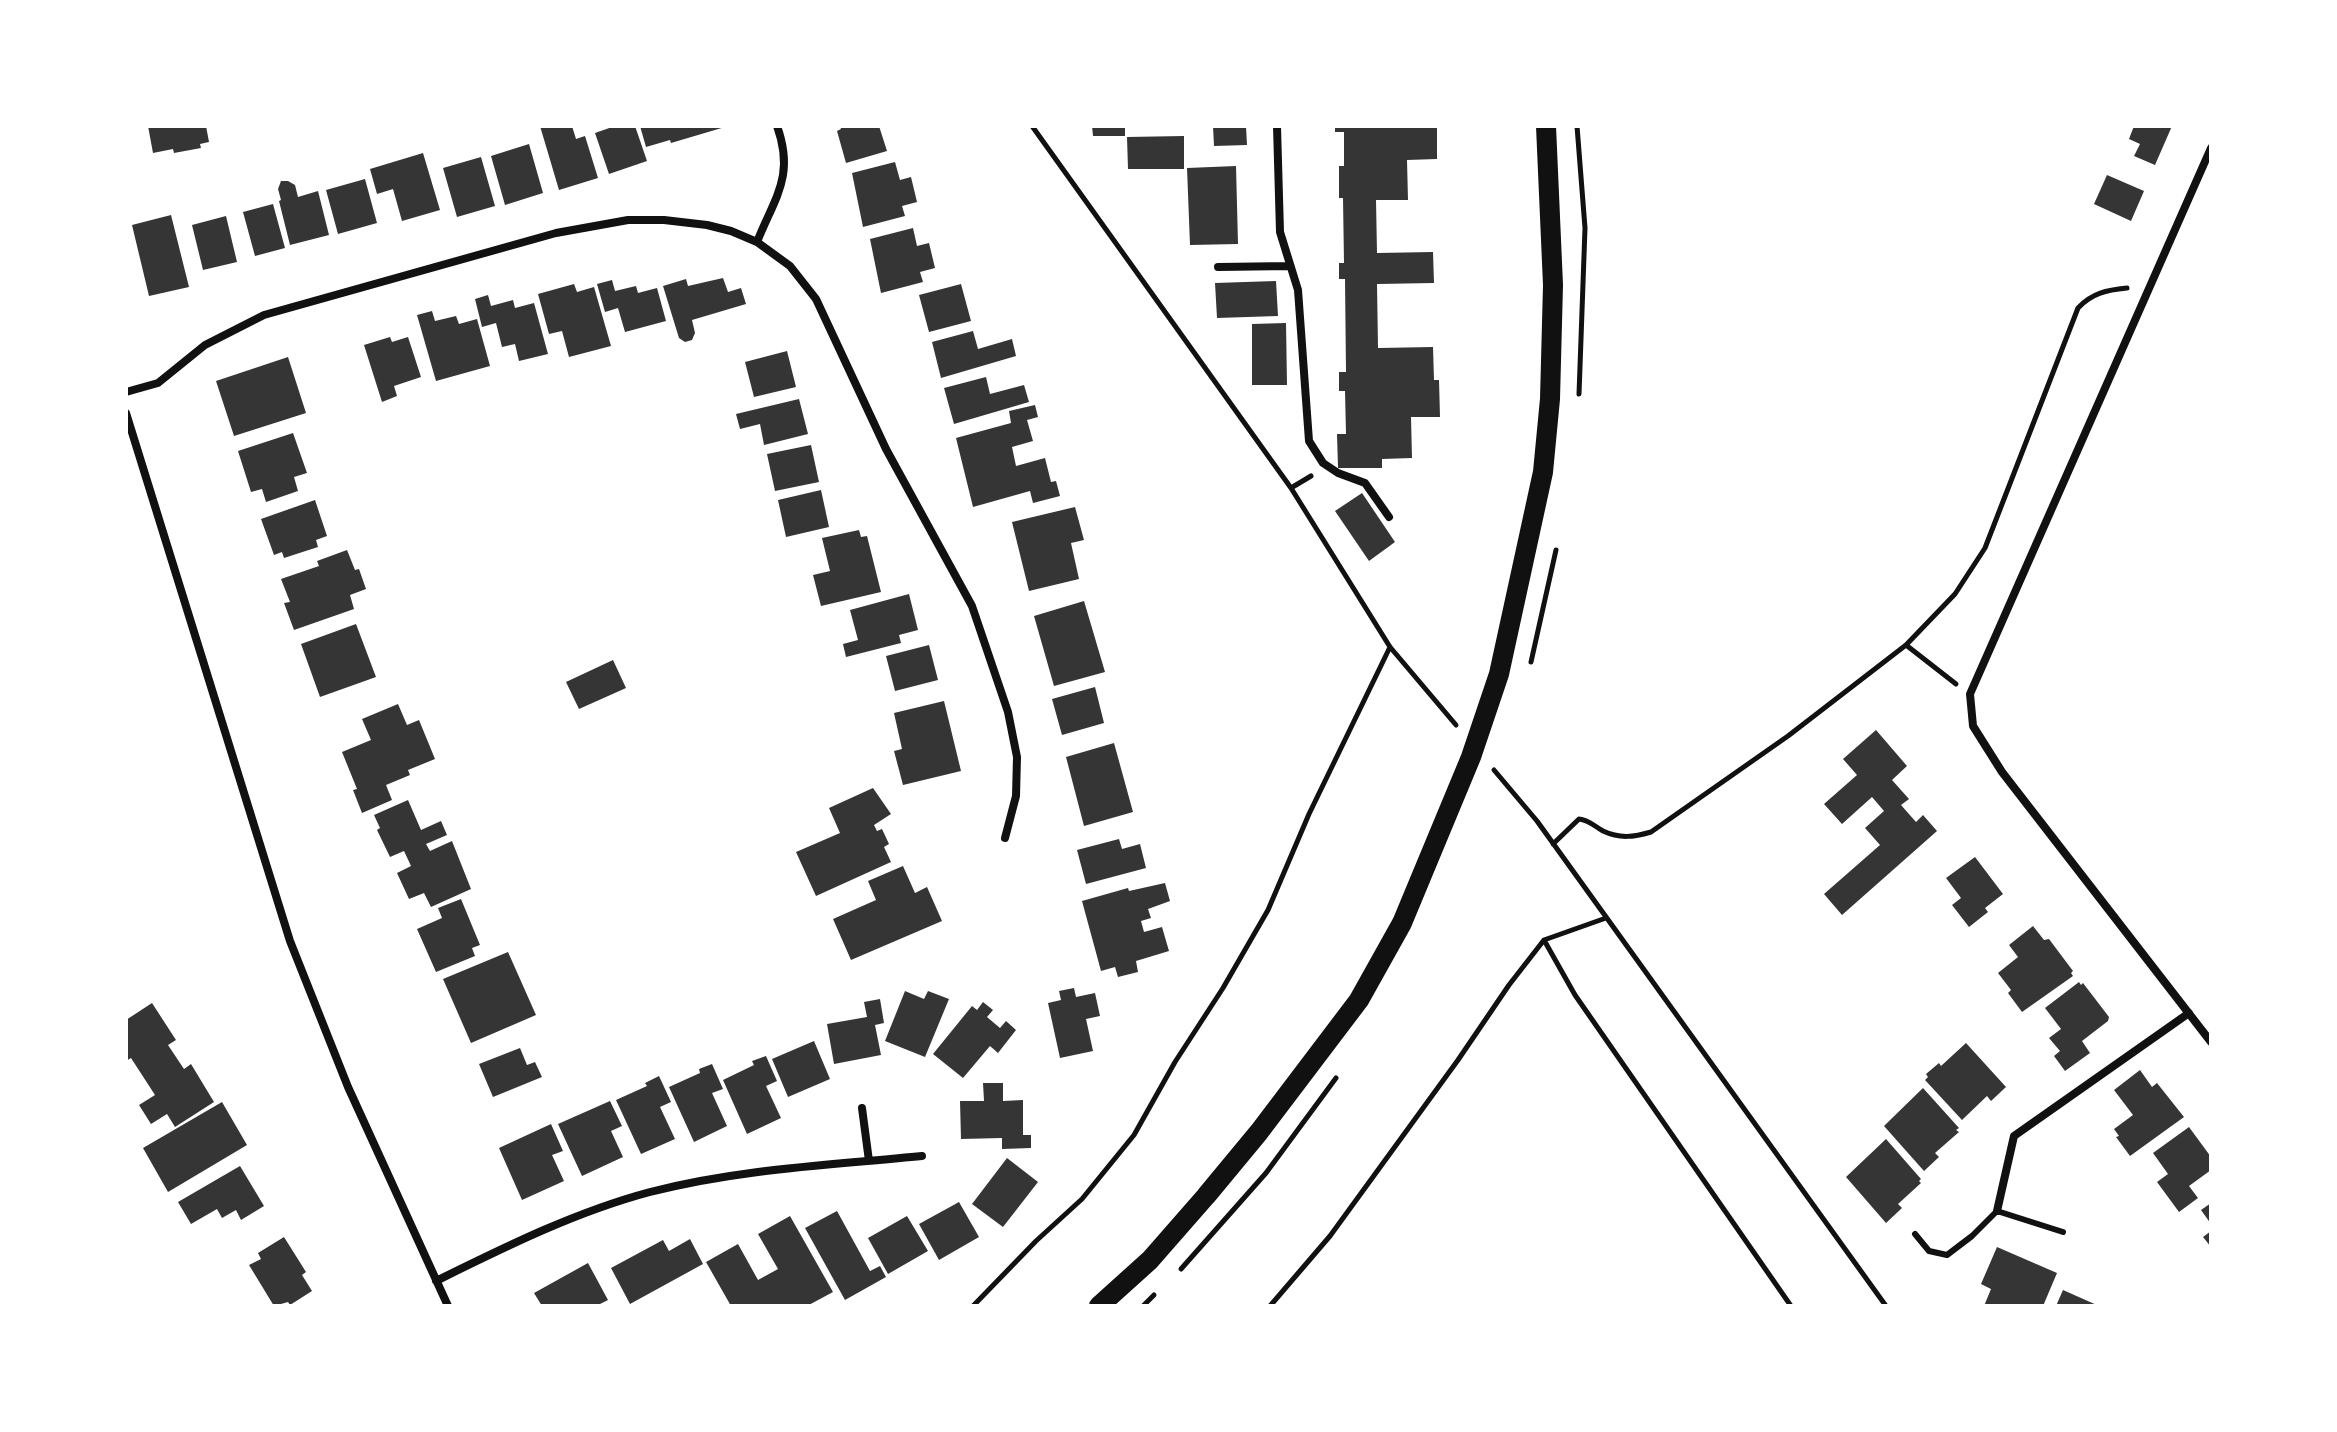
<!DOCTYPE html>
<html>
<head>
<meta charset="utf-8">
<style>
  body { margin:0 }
  #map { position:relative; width:2337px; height:1432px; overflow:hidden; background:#fff; font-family:"Varela Round",sans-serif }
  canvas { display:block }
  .frame { position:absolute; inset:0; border:128px solid #fff; pointer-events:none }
</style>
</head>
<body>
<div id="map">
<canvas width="2337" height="1432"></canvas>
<div class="frame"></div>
</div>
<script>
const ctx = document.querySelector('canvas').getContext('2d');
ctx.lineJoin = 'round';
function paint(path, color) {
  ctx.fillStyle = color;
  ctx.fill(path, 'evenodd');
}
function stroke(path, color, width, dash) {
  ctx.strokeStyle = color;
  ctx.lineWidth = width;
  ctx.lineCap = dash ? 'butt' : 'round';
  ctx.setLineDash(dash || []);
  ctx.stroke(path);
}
const building = new Path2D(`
  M148 126H206L209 142 200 144 201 148 174 153 173 149 153 153Z
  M540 126H572L576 139 585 136 598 178 559 190Z
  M615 126H635L647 161 609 174 595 133Z
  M640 126H725V127L671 143 670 140 646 147Z
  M840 126H879L887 151 846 163 837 131 841 129Z
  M1092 126H1125V136H1093Z
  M1213 126H1246L1247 145 1214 146Z
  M1335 126H1437V159L1407 160 1408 200H1376L1377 253 1433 252 1434 283 1377 284 1378 348 1433 347 1434 380H1439L1440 417H1411L1412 458 1382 459V468H1338L1337 434H1346L1345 391H1339V372H1346L1345 279H1339V263H1344L1343 198H1339V166H1344V132H1335Z
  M2134 126H2172L2155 165 2134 156 2140 144 2129 139Z
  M1184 136V169H1128L1127 137Z
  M529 144 543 193 505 205 491 156Z
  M423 153 440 210 402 221 393 189 377 194 370 169Z
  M481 157 495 206 457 217 443 168Z
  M895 162 900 180 911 177 917 202 902 206 905 216 863 227 852 173Z
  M1236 166 1238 244 1190 245 1187 168Z
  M2107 175 2144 191 2131 221 2094 204Z
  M365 179 377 223 338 234 326 190Z
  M281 181H288L295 185 298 197 318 191 329 235 290 245 279 201 281 200 278 189Z
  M273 204 285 248 255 256 243 212Z
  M171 215 189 287 149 296 132 225Z
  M226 216 237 262 203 270 192 225Z
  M913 228 917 246 929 243 935 268 920 272 923 282 881 293 870 239Z
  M723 278 728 292 741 288 746 304 692 320 695 333 692 340 685 342 679 338 663 286 686 279 688 286Z
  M612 280 615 291 636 286 638 293 657 288 666 321 625 332 618 308 605 312 597 284Z
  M1276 281 1278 316 1217 318 1215 283Z
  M574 284 577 292 594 287 611 346 569 357 562 331 549 334 538 294Z
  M961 284 971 321 929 332 919 295Z
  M488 295 491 306 513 300 515 308 534 303 548 354 519 361 515 344 502 347 496 323 482 327 475 299Z
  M432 311 435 321 456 316 459 324 477 319 490 366 436 381 417 315Z
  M1286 323 1287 385H1252V324Z
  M973 331 978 349 1012 339 1016 356 941 378 932 342Z
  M390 337 392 342 408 337 421 377 394 386 397 396 382 402 364 345Z
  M787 351 796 387 754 397 745 362Z
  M288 357 306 413 234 436 216 381Z
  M986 377 990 394 1024 385 1029 402 954 424 944 388Z
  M799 399 808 434 764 445 760 424 740 429 736 414Z
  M1035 405 1038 417 1027 420 1033 441 1012 447 1016 466 1045 458 1051 482 1056 481 1060 496 1033 503 1030 491 973 507 956 438 1011 423 1009 411Z
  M293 433 307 473 294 477 298 491 266 502 262 489 251 492 238 451Z
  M811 445 819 482 775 491 767 454Z
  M821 490 829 527 786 537 778 500Z
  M1362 493 1395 542 1369 561 1335 511Z
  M315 500 327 536 316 540 318 547 284 558 282 552 274 555 261 519Z
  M1075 507 1084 540 1071 543 1079 579 1029 591 1012 522Z
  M859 530 861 537 867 536 881 592 821 606 813 575 830 571 822 538Z
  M347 550 355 570 359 569 366 589 350 595 354 609 294 630 284 603 290 602 281 579 319 566 317 561Z
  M909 594 918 630 899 635 901 643 846 657 843 644 858 640 850 610Z
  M1084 601 1105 672 1054 686 1034 616Z
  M356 624 376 677 320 697 301 644Z
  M929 645 938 680 895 691 886 656Z
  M613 660 626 688 579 709 566 682Z
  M1095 687 1104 723 1062 735 1052 699Z
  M944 701 961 771 903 785 894 751 902 749 894 713Z
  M398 704 407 725 419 720 435 759 408 770 410 775 386 785 392 800 362 813 353 790 357 789 342 752 371 740 362 719Z
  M1876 730 1907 766 1892 780 1909 799 1901 805 1916 822 1923 815 1937 831 1842 915 1824 894 1880 845 1865 828 1884 811 1872 797 1842 824 1824 804 1857 775 1843 759Z
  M1114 743 1133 812 1084 826 1066 757Z
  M873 788 891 814 874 825 877 831 882 829 889 844 884 847 891 862 816 896 796 852 840 833 829 808Z
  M408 800 421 830 441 821 447 835 426 844 430 851 452 841 471 889 431 907 424 893 409 899 397 873 411 866 404 851 390 857 377 830 380 828 374 815Z
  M1119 839 1122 849 1140 844 1146 868 1086 884 1077 850Z
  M1975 857 2003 894 1985 908 1988 912 1969 927 1952 905 1961 898 1946 878Z
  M903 866 915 893 927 887 942 921 851 960 833 919 876 900 868 881Z
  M1165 883 1170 901 1148 909 1151 918 1141 921 1144 932 1162 927 1169 951 1136 961 1138 972 1118 977 1115 967 1101 971 1082 901 1128 888 1129 891Z
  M461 899 480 945 472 948 475 956 436 972 417 929 442 918 438 908Z
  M2033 926 2044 940 2049 939 2073 971 2071 973 2073 976 2022 1012 2008 993 2011 990 1998 973 2018 957 2009 945Z
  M508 952 536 1015 471 1043 443 979Z
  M2079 982 2081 985 2083 983 2109 1017 2108 1021 2082 1041 2090 1053 2065 1071 2054 1056 2060 1051 2049 1038 2061 1029 2045 1008Z
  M1074 988 1076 997 1095 993 1100 1016 1086 1019 1093 1051 1060 1058 1048 1003 1061 1000 1059 991Z
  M905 991 924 999 928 991 949 999 925 1057 885 1041Z
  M880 999 884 1023 875 1025 881 1055 834 1064 827 1024 867 1017 864 1002Z
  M983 1002 993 1010 987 1017 1000 1028 1006 1021 1016 1030 998 1053 990 1046 963 1078 933 1054 972 1006 977 1010Z
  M152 1003 176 1040 168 1045 184 1069 191 1064 214 1102 175 1127 167 1114 151 1124 139 1105 155 1095 131 1058 126 1061V1020Z
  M814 1041 830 1079 788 1097 772 1059Z
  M1966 1043 2006 1087 1991 1101 1987 1096 1962 1120 1925 1080 1928 1077 1926 1074 1939 1063 1941 1066Z
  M520 1048 527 1065 535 1062 542 1077 493 1097 479 1064Z
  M766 1056 777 1081 766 1086 781 1118 747 1134 723 1080 754 1065 752 1061Z
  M712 1064 723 1089 712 1093 727 1126 694 1142 669 1087 700 1073 699 1069Z
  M2140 1070 2152 1087 2157 1083 2184 1117 2130 1156 2116 1137 2119 1136 2114 1129 2133 1115 2114 1090Z
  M659 1076 671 1102 660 1107 675 1139 641 1154 616 1100 647 1086 645 1083Z
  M983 1083H1003V1101L1023 1100V1135H1031V1148L1002 1149V1138L961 1139 960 1101H984Z
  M1923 1088 1959 1128 1956 1130 1959 1132 1935 1153 1939 1157 1924 1171 1884 1126Z
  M610 1101 622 1126 611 1131 623 1157 582 1176 558 1124Z
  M222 1102 247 1145 168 1192 143 1148Z
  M551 1124 563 1151 552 1155 564 1181 522 1200 499 1148Z
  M2189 1127 2211 1157V1170L2189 1186 2198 1198 2179 1212 2157 1182 2168 1174 2153 1153Z
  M1886 1139 1921 1179 1919 1181 1921 1183 1898 1204 1902 1208 1886 1223 1846 1177Z
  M1007 1158 1038 1182 1003 1227 972 1204Z
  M240 1166 264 1206 241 1220 236 1210 222 1218 217 1209 191 1224 178 1202Z
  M959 1202 979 1237 939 1260 919 1224Z
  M2211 1203V1224L2201 1210Z
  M837 1211 870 1271 880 1266 886 1277 845 1300 805 1228Z
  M790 1216 833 1292 807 1306H731L706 1262 738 1244 758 1280 778 1269 758 1234Z
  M907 1216 928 1251 888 1274 868 1238Z
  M2211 1231V1247L2203 1237Z
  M284 1237 306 1272 302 1275 312 1291 290 1305 288 1302 274 1306 249 1265 261 1259 258 1253Z
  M690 1239 703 1264 630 1304 611 1268 663 1240 669 1251Z
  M1997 1247 2057 1273 2043 1306H1984L1991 1289 1981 1284Z
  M588 1263 608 1300 596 1306H542L534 1293Z
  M2063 1290 2099 1306H2056Z`);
const path = new Path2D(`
  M1032 126 1291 488 1390 647 1456 725
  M1577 126 1585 228 1579 394
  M1291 488 1311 476
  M1906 645 1956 684
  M1531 662 1556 550
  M1494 770 1537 821 1886 1306
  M1553 844 1579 819C1589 820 1594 826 1603 831 1620 839 1634 837 1651 832L1788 736 1906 645 1955 594 1985 548 2078 308C2092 293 2107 290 2127 288
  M1544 940 1575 995 1791 1306
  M1181 1269 1266 1173 1336 1078
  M973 1306 1036 1241 1082 1199 1134 1135 1175 1062 1223 988 1268 910 1309 814 1390 647
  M1143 1306 1154 1295
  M1270 1306 1330 1236 1458 1060 1509 985 1544 940 1606 918`);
const service = new Path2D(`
  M1915 1234 1929 1251 1947 1255 1972 1236 1997 1211 2063 1232`);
const minor = new Path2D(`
  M1277 126 1280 232 1298 290 1309 441 1323 463 1338 473 1365 483 1389 517
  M2211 148 1970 694 1973 726 2002 772 2211 1042
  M757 242C775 197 795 176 777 126
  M1218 267 1290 266
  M126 392 158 383 205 345 264 315 556 233 628 220H664L707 225 731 231 757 242 790 266 816 299 886 449 972 606 1008 712 1017 757 1016 796 1005 838
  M126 413 290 941 348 1087 448 1306
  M862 1108 869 1161
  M1997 1211 2014 1136 2189 1013
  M436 1281C505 1247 575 1212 650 1192 738 1169 831 1165 922 1156`);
const primary = new Path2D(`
  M1099 1306 1150 1260 1206 1196 1259 1132 1359 1000 1402 923 1471 757 1499 674 1543 472 1550 399 1553 285 1546 126`);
paint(building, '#353535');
stroke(path, '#111', 5);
stroke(service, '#111', 6);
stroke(minor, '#111', 8);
stroke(primary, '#111', 20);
</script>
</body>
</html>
